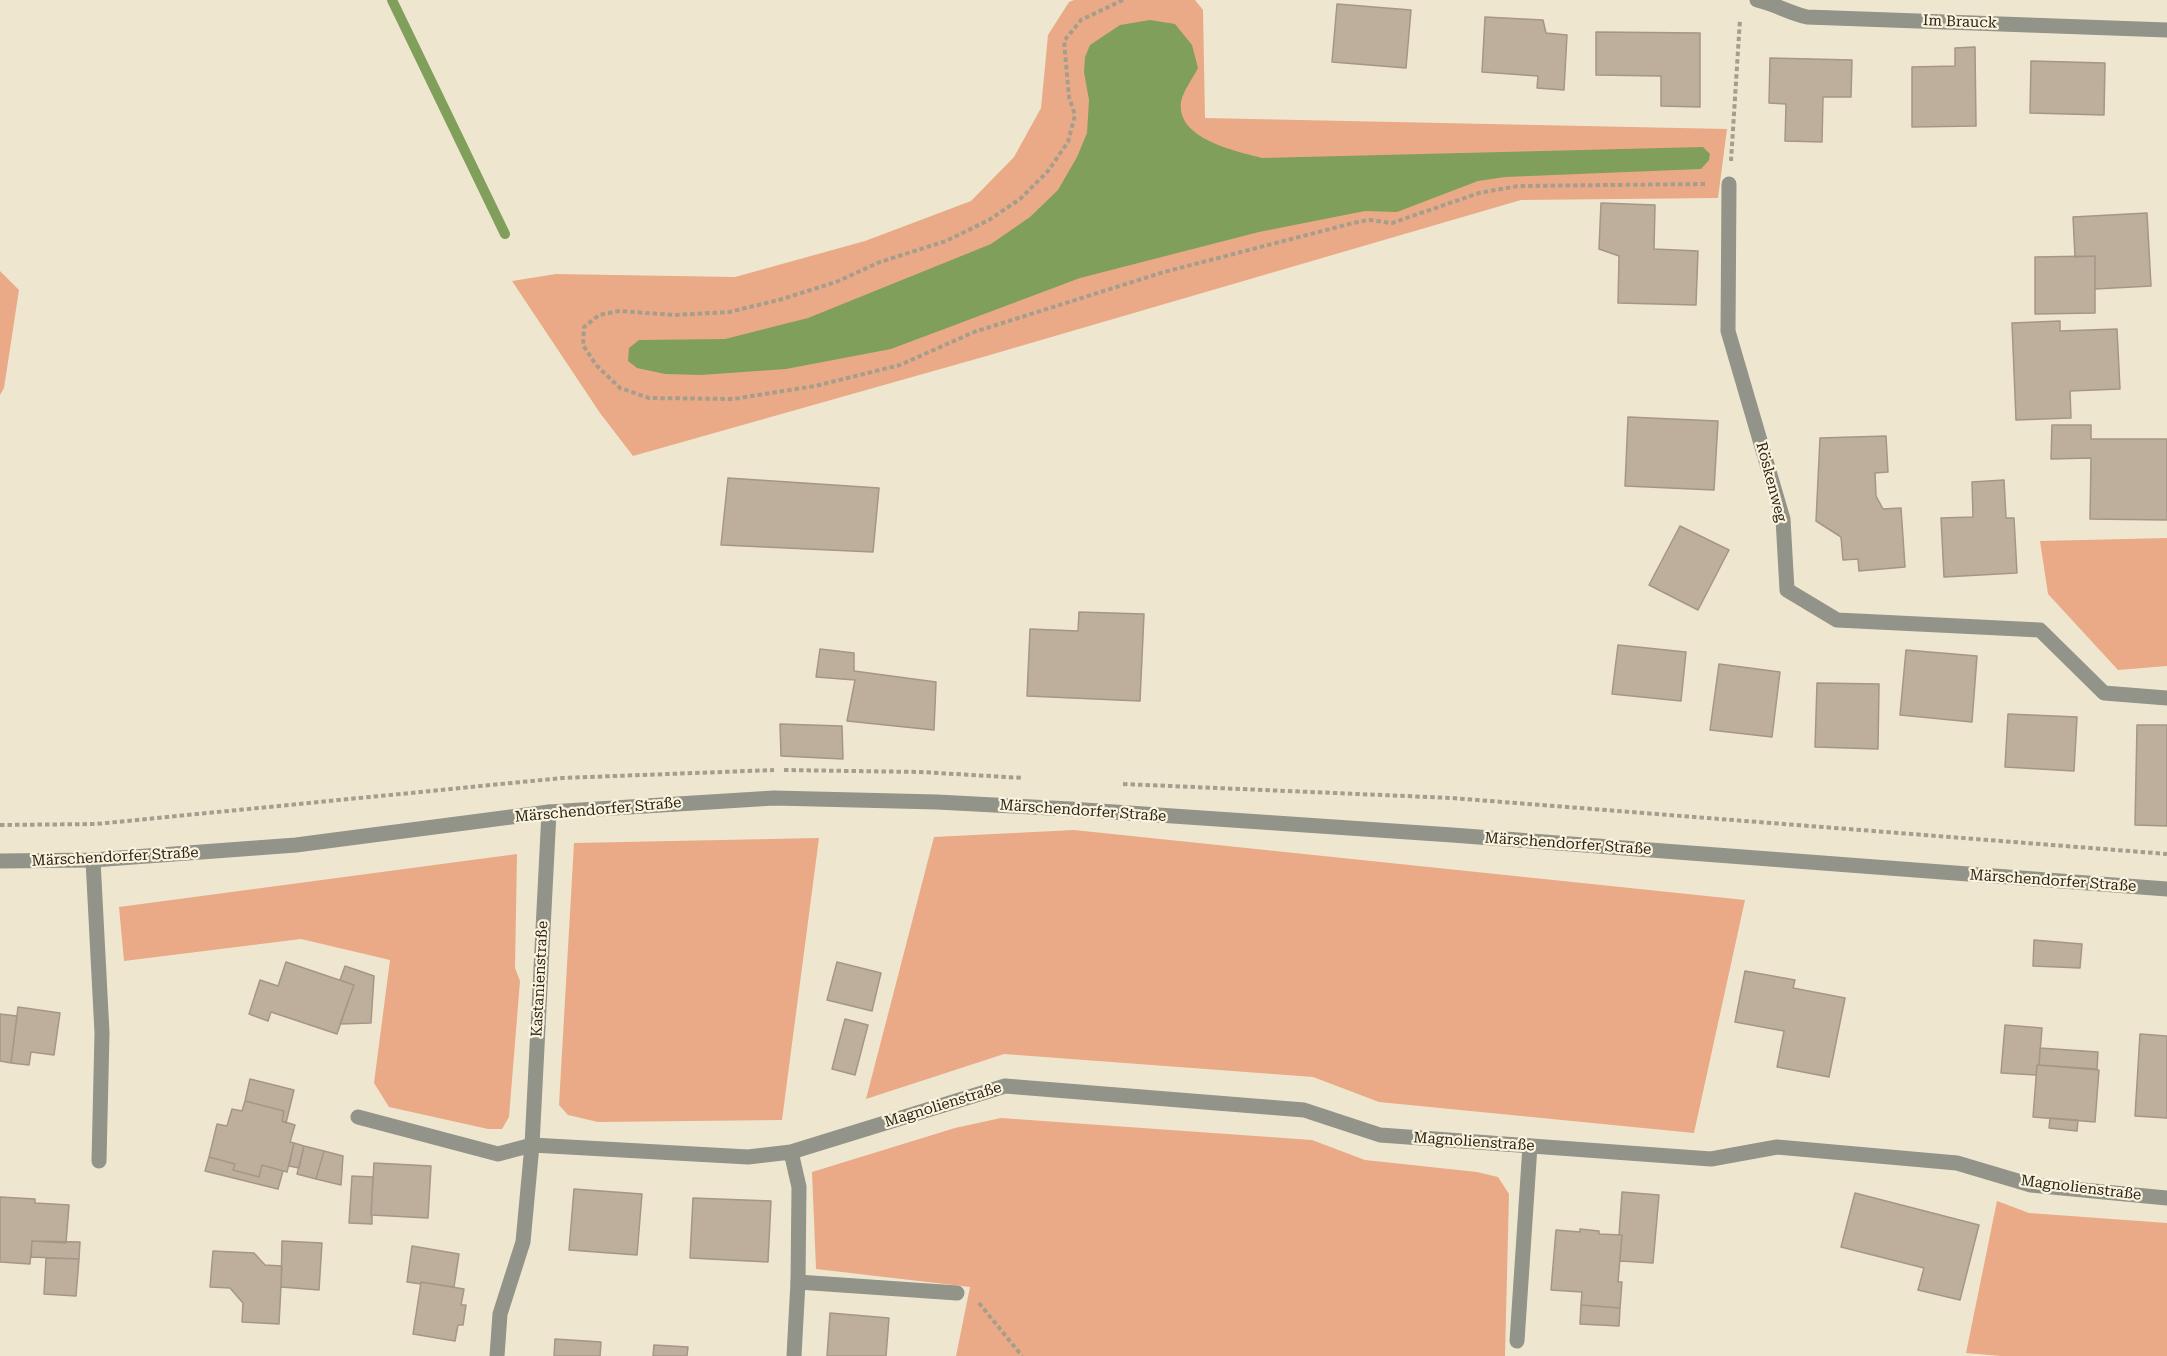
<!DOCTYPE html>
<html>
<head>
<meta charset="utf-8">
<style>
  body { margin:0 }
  canvas { display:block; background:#eee6cf }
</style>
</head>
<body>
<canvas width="2167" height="1356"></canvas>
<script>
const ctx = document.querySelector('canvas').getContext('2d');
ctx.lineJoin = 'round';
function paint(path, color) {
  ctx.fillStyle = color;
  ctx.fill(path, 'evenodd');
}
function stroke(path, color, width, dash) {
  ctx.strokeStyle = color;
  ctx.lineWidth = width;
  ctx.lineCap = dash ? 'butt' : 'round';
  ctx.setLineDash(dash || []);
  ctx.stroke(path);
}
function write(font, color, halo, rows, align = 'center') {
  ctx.font = font + ' "Roboto Serif",serif';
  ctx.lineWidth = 4.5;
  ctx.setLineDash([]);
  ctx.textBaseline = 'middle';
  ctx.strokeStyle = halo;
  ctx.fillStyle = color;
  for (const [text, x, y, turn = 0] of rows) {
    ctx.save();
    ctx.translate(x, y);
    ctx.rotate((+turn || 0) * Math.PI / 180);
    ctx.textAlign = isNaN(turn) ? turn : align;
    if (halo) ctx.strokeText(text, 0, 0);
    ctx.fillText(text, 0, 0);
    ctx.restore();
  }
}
const green = new Path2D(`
  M1074 0H1195L1203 10 1205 118 1727 129 1718 198 1521 200 983 357 633 456 600 413 512 281 556 274 735 277 865 241 971 201 1014 157 1041 108 1048 35 1069 2Z
  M0 271 19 290 4 388 0 395Z
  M2167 538V666L2118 670 2048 594 2040 541Z
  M1074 830 1745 900 1694 1133 1379 1102 1313 1077 1004 1054 866 1099 934 837Z
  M819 838 782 1120 598 1122 568 1115 559 1105 574 843Z
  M517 854 515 968 520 981 509 1117 502 1129H488L389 1107 374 1083 390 960 301 939 124 961 119 907Z
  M1001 1118 1312 1140 1365 1160 1477 1172 1498 1177 1509 1194 1505 1356H956L970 1287 816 1269 812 1172 955 1128Z
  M1997 1201 2029 1213 2167 1223V1356H2001L1966 1353Z`);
const water = new Path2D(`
  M1150 20 1175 24 1192 45 1198 68C1193 78 1183 91 1181 102 1176 139 1236 151 1262 158L1703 147 1710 154 1709 160 1701 169 1505 177 1478 181 1397 212 1365 211 1259 232 1080 278 891 349 786 369 701 375 665 374 637 368 628 361 629 348 639 340 725 339 808 318 991 244 1030 217 1058 190 1077 157 1087 133 1089 100 1084 72 1085 57 1090 45 1120 25Z`);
const stream = new Path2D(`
  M392 0 505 234`);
const building = new Path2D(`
  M1337 4 1411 10 1406 68 1332 62Z
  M1485 17 1543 20 1546 33 1567 35 1564 90 1537 88 1538 76 1482 72Z
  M1596 32 1700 33V107L1661 106V76L1596 75Z
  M1975 47 1976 126 1912 127V67L1955 66V48Z
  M1770 58 1852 60 1851 97H1823L1822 142 1785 141 1786 104 1769 103Z
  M2031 61 2105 63 2104 115 2030 113Z
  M1601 203 1655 205 1654 249 1698 251 1696 305 1618 303 1619 256 1599 249Z
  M2147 213 2151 286 2095 289V256L2075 257 2073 217Z
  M2095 256V313L2035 314V257Z
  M2060 321V331L2117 329 2120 389 2070 391 2071 418 2016 420 2012 323Z
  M1628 417 1718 421 1714 490 1625 486Z
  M2052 425H2091V439H2167V520L2090 519 2091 458 2051 459Z
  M1886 436 1888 472 1875 473 1876 496 1883 509 1901 508 1905 567 1859 571 1858 559 1843 560 1841 537 1816 521 1820 438Z
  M728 478 879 488 873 552 721 545Z
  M2004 480 2006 518H2014L2017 573 1944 577 1941 518 1973 517 1972 482Z
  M1680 526 1729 550 1698 610 1649 585Z
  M1079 612 1144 614 1140 701 1027 696 1030 629 1078 631Z
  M1618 645 1686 652 1681 701 1612 694Z
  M820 649 854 653V671L936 682 934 730 847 721 855 680 816 677Z
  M1906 650 1977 656 1972 722 1900 715Z
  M1719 664 1780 672 1772 737 1710 730Z
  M1817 683 1879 684 1878 749 1815 747Z
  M2008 714 2077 717 2074 771 2005 767Z
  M780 724 842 726 843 759 781 756Z
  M2137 725H2167V826L2135 825Z
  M2034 940 2082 944 2080 968 2033 966Z
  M286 962 354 985 337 1034 271 1012 268 1021 249 1014 260 980 278 986Z
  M837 962 881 973 872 1011 827 1000Z
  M345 966 374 976 371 1023 340 1024 354 985 340 980Z
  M1745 971 1795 980 1793 988 1845 998 1829 1077 1777 1067 1784 1031 1735 1022Z
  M18 1007 60 1013 54 1055 31 1052 29 1065 11 1063Z
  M0 1014 17 1016 11 1063 0 1061Z
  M845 1019 868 1025 855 1075 832 1069Z
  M2005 1025 2042 1028 2039 1065H2037L2036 1075 2001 1073Z
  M2140 1034 2167 1036V1118L2135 1116Z
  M2040 1048 2098 1052 2097 1069 2039 1065Z
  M2037 1065 2099 1070 2095 1122 2033 1117Z
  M250 1079 294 1090 286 1123 282 1121 284 1111 245 1101Z
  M245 1101 284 1111 282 1121 295 1125 290 1142 294 1143 287 1172 262 1165 259 1177 233 1170 235 1164 209 1157 217 1124 227 1126 232 1109 242 1111Z
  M2050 1118 2078 1120 2077 1131 2049 1128Z
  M294 1143 304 1146 299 1168 289 1166Z
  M304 1146 324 1151 316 1179 297 1174Z
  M324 1151 343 1156 341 1185 316 1179Z
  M209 1157 235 1164 233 1170 259 1177 262 1165 283 1171 278 1189 205 1171Z
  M374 1163 431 1166 428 1218 371 1215Z
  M352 1176 373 1177 371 1215H372V1224L349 1223Z
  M574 1189 642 1194 637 1255 569 1250Z
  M1622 1192 1659 1195 1653 1263 1620 1261 1622 1235H1619Z
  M1855 1193 1979 1225 1960 1300 1918 1290 1924 1268 1841 1247Z
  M0 1197 35 1199V1203L69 1205 66 1243 32 1241 30 1264 0 1262Z
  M693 1198 771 1201 768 1262 690 1258Z
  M1580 1229 1599 1231V1234L1622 1235 1618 1282H1622L1620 1308 1581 1305 1582 1292 1551 1290 1556 1230 1580 1232Z
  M32 1241 80 1242 79 1259 31 1257Z
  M282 1241 322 1243 319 1290 281 1287Z
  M412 1246 459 1254 454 1287 421 1282V1284L407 1282Z
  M213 1251 254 1253 265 1265 282 1266 279 1324 242 1322 243 1303 230 1288 210 1287Z
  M46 1258 79 1259 76 1296 44 1294Z
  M421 1282 464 1289 461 1305H466L463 1325H458L455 1341 413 1334Z
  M1581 1305 1620 1308 1619 1326 1580 1324Z
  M830 1313 889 1318 886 1356H827Z
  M555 1339 601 1342 600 1356H554Z
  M654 1345 688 1347 687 1356H653Z`);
const path = new Path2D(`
  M1123 0 1081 20 1064 41 1069 97 1075 115 1068 142 1048 171 1020 199 989 220 946 241 880 262 836 282 779 300 729 312 675 315 619 311 599 315 584 327 583 345 596 365 620 388 649 398 733 399 815 386 900 365 974 332 1164 272 1353 223 1369 220 1392 223 1479 193 1518 186 1705 184
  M1731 161 1740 19
  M784 770 921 772 1023 778
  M1123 784 1452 798 2167 854
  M0 825 96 824 562 778 774 770
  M979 1303 1022 1356`);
const service = new Path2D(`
  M93 860 102 1033 99 1161
  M798 1282 957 1293
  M1517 1341 1530 1146`);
const minor = new Path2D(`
  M1757 0C1775 4 1789 13 1807 17L2167 30
  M1729 184 1728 331 1783 519 1787 590 1837 620 2040 630 2104 693 2167 698
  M358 1117 498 1154 532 1145 748 1157 791 1152 1005 1086 1304 1110 1380 1135 1711 1159 1777 1147 1957 1163 2031 1185 2167 1198
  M791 1152 799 1187 798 1282 794 1356
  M497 1356 500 1314 523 1242 532 1145 549 812`);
const tertiary = new Path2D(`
  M0 861 93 860 296 845 549 812 774 798 937 802 1070 809 1452 835 2167 889`);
const streetNames = [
  ["Im Brauck",1960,22,2],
  ["Röskenweg",1771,482,75],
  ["Märschendorfer Straße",598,810,-5],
  ["Märschendorfer Straße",1083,811,4],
  ["Märschendorfer Straße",1568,844,4],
  ["Märschendorfer Straße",115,857,-3],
  ["Märschendorfer Straße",2053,881,4],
  ["Kastanienstraße",540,979,-87],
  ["Magnolienstraße",943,1105,-17],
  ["Magnolienstraße",1474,1142,4],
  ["Magnolienstraße",2081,1188,7]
];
paint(green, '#ebaa87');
paint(water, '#809f5b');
stroke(stream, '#809f5b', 10);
paint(building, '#beae9c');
stroke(building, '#a69685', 1.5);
stroke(path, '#a59e8d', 4, [4.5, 3]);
stroke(service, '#929389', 15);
stroke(minor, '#929389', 15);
stroke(tertiary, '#929389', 15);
write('15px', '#29251d', '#fcf3dc', streetNames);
</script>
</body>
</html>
